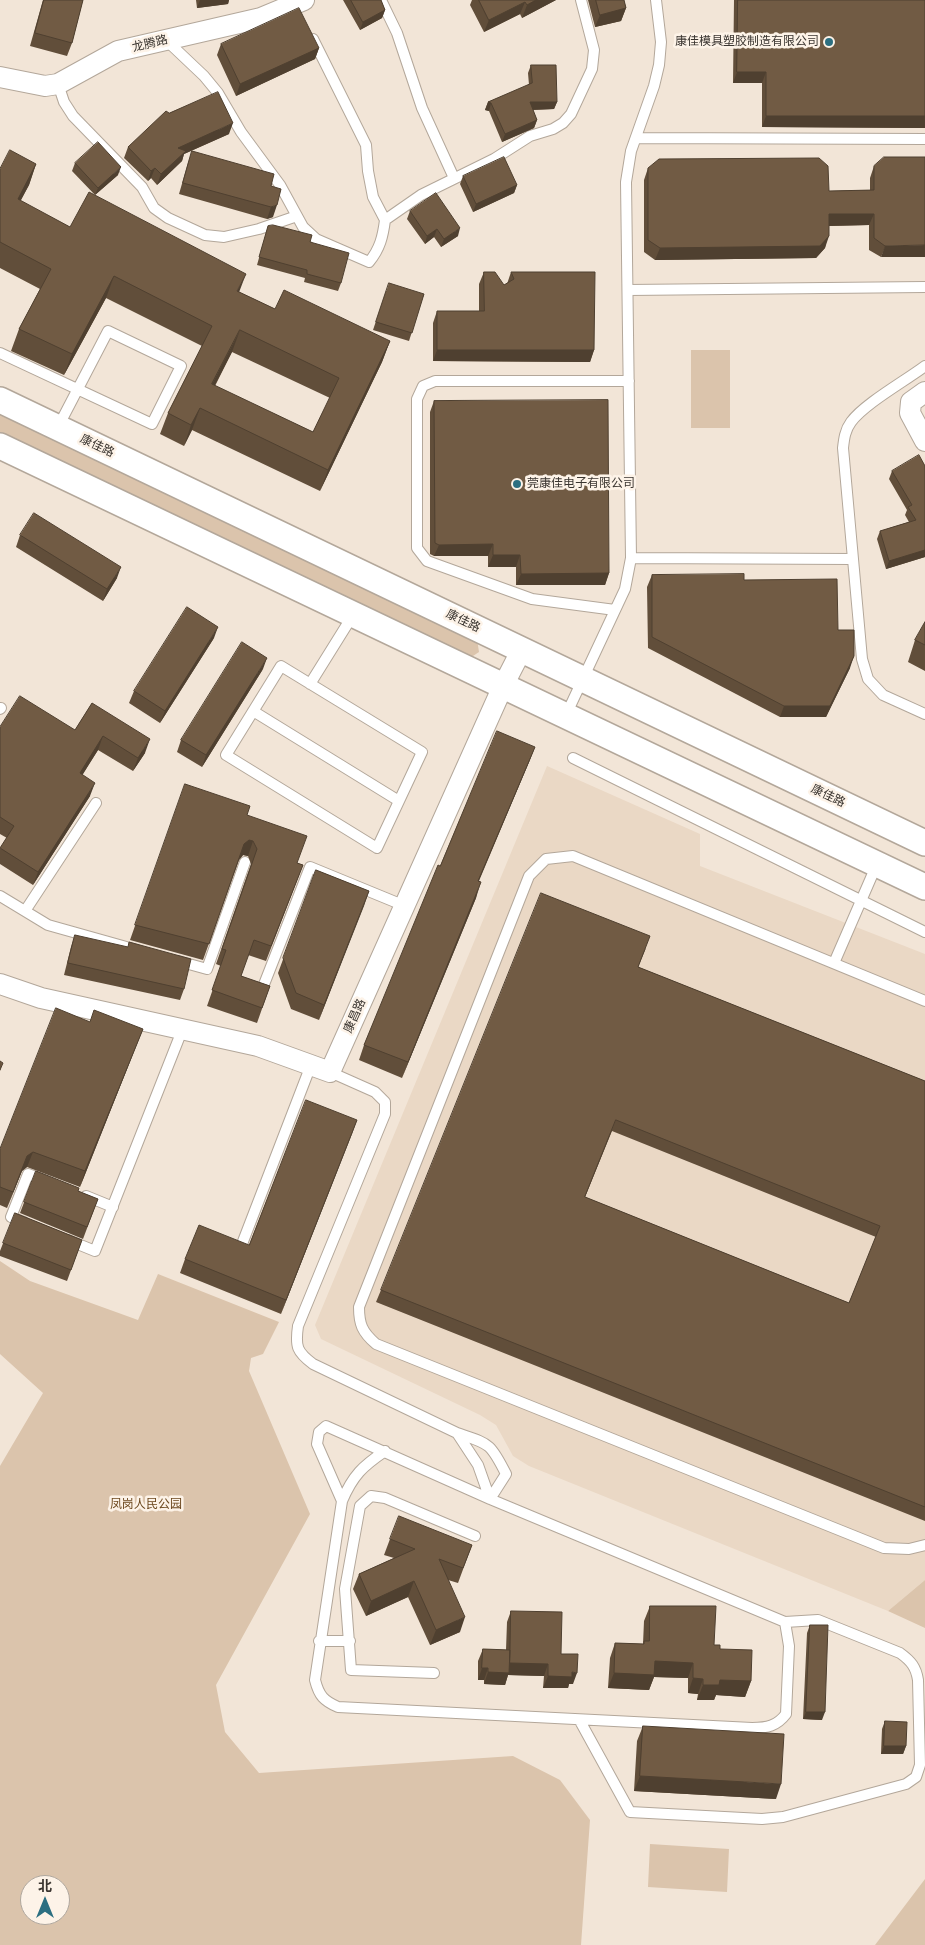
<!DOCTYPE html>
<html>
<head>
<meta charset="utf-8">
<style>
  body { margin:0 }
  #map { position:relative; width:925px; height:1945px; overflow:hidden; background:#f2e5d7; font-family:Manrope,"Noto Sans SC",sans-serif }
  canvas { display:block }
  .north { position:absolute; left:20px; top:1875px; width:50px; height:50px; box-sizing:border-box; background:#fdf3e8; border:1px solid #afa79e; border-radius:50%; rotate:0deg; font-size:14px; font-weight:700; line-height:20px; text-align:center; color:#3a3530 }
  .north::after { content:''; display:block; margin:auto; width:18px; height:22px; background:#2c6f81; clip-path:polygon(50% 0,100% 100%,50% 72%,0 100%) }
</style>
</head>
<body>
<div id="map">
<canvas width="925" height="1945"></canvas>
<div class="north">北</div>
</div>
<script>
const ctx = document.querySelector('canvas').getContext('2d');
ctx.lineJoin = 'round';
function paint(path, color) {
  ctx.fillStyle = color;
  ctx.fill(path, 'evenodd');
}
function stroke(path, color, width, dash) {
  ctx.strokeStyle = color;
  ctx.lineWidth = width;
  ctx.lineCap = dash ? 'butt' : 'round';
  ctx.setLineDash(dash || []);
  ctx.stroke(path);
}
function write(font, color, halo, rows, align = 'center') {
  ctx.font = font + ' Manrope,"Noto Sans SC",sans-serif';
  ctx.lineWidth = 5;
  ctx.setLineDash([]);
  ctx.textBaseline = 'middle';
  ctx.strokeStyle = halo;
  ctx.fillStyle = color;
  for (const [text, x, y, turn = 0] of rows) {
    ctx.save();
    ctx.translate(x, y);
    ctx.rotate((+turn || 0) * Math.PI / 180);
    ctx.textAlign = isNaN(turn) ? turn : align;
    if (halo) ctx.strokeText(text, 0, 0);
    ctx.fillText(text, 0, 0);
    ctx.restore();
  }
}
const built = new Path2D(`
  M547 766 700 834V866L925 954V1580L888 1611 529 1466 513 1456 496 1425 480 1415 321 1339 315 1325Z`);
const green = new Path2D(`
  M691 350H730V428H691Z
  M0 410 477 639 479 652 473 656H465L0 434Z
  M0 1261 30 1281 138 1320 158 1274 279 1322 263 1354 251 1358 249 1371 310 1514 216 1685 225 1732 259 1773 513 1756 560 1780 590 1820 581 1945H0V1466L43 1393 0 1354ZM30 1885H60V1915H30Z
  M925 1580V1628L888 1611Z
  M650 1844 729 1849 727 1892 648 1887Z
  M925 1879V1945H875Z`);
const service = new Path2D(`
  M381 0 397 33 422 108 454 178
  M313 39 366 145 368 171 373 197 385 220
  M166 40 204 76 218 93 241 132 280 185 303 227 316 239 369 262C380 249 383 236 385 220L421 195 494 159 530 136 553 129 563 123 571 114 592 69 594 50 581 0
  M58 84 64 102 73 116 142 187 154 208 168 218 205 235 224 237 259 229 297 216
  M636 138 925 139
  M628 290 925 287
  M0 353 152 424 181 366 108 331 58 427
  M925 366C905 381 864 404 851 422 845 430 844 439 843 448L862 659 868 679 883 695 925 714
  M631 558 853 559
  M615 610 532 599 427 561 417 548V399L423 386 435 381H629
  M281 666 422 752 377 848 226 755Z
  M310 684 353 615
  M0 709 1 708
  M253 711 399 801
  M566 715 625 589 631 558 626 182 631 151 654 86 659 65 661 42 656 0
  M573 758 925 932
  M0 896 48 925 137 950
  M25 911 96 803
  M178 961 207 969 245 862
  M834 963 877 864
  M263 987 310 867 405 906
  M925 1001 573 856 546 859 529 876 359 1307C359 1324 362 1332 376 1344L884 1548 909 1549 925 1545
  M330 1072 375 1092 385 1102V1114L298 1326C295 1347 297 1352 313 1364L457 1433
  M86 1196 113 1207
  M24 1222 11 1217 28 1174 46 1181
  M68 1240 95 1251 183 1028
  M242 1244 311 1065
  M457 1433C489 1444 490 1442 506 1474L490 1499 478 1465Z
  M342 1501 317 1444 319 1432 326 1426 490 1499 785 1622 789 1646 786 1714C777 1726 767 1728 752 1728L338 1707C324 1701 319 1696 315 1680L342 1501C353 1475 363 1466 385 1451
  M319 1641H350
  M434 1673 351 1670 345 1589 360 1506 371 1496 385 1498 475 1536
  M580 1721 630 1812 762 1819 783 1817 906 1784 916 1777 920 1765 918 1680C916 1667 911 1661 900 1653L818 1620 785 1622`);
const minor = new Path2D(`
  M0 77 45 86 58 84 118 51 261 18 304 0
  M925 392 911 402 910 413 925 441
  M0 984 41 998 258 1046 330 1072 503 686 522 649`);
const tertiary = new Path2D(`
  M0 400 925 843
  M0 446 925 887`);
const wall = new Path2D(`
  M43 0H83L72 43 67 56 30 46Z
  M196 0H229L228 4 197 8Z
  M343 0H381L385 10 382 18 360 30Z
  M472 0H556L522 18 520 14 484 32 470 5Z
  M588 0H624L626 8 621 21 595 27Z
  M734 0H925V128L762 127V83H733Z
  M221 44 319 48 315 59 236 96 217 55Z
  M531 65 557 102 554 109 533 110 537 120 534 128 502 142 489 111 485 110 488 102 529 85 528 73Z
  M169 113 229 134 184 154 182 161 157 185 151 178 148 181 124 158 128 147Z
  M192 151 271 186 273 217 267 219 179 194 188 163Z
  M925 157 881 257 869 250V225L829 226 825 248 816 258 655 260 644 252V180L648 168 829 191 870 190V178L874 166Z
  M75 163 118 175 95 195 72 171Z
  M36 164 29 185 20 201 70 227 239 292 275 309 390 341 382 362 320 491 192 430 184 446 160 434 168 413 202 346 106 298 64 375 11 351 19 329 40 289 0 268V169ZM232 352 330 398 313 432 215 386Z
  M463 176 517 185 514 193 473 212 460 184Z
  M410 211 458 236 441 247 434 237 425 244 407 219Z
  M268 226 310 242 341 283 338 291 304 282 305 278 257 265Z
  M484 272 504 285 507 284 511 272 594 350 590 362 433 361V323L437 311H479V284Z
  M386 291 424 294 409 341 373 330Z
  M434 401 609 573 605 585H516V567H488V556H434L430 554V412Z
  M925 466V557L886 569 877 539 880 531 909 522 905 515 907 510 889 479 892 471Z
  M20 535 117 578 103 601 16 547Z
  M652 575 744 580 838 630 850 668 826 717H780L648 648 647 587Z
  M925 622V671L908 662 915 640Z
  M214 638 160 723 129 703 134 691Z
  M263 669 202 767 177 752 181 740Z
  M92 703 145 753 133 771 98 750 82 775 90 796 33 885 0 864V849L7 838 0 834V727L75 730Z
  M535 747 529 762 479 881 476 898 402 1078 359 1060 364 1045 440 866Z
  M185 784 247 815 297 863 303 865 266 961 248 955 241 976 270 986 257 1023 207 1006 221 966 216 964 251 864 248 856 243 855 239 860 203 960 130 940Z
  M316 870 369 891 319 1020 291 1009 278 973Z
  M75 935 184 989 180 1000 64 975 71 947Z
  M646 948 638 967 925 1081V1521L376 1302 381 1290ZM612 1131 876 1237 849 1303 585 1197Z
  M143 1029 80 1187 27 1167 22 1171 7 1208 0 1205V1149Z
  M357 1120 281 1314 180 1273 185 1259 249 1245Z
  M36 1171 78 1191 98 1199 83 1239 20 1213Z
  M15 1213 82 1240 67 1281 0 1256V1251Z
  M390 1539 472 1545 458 1583 448 1580 460 1632 430 1645 408 1597 366 1616 353 1589 359 1574 394 1558 384 1555Z
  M650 1606 720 1649 751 1681 745 1697 716 1695 714 1700H697L698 1694 688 1693V1678L654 1677 649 1690 608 1688 610 1658 615 1643 643 1644 644 1621Z
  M511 1611 561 1654 573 1684H569L568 1688H543L544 1676 508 1675 505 1685 484 1684V1680H478V1661L483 1649 506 1650 507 1622Z
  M810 1625 822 1720 803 1719 807 1633Z
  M885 1721 906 1746 903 1754H881L882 1729Z
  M643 1726 776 1799 634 1791 637 1741Z`);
const shadedWall = new Path2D(`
  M200 0H229L228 4 197 8Z
  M536 0H556L522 18 527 5Z
  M525 2 520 14 484 32 489 20Z
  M626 8 621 21 595 27 600 15Z
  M385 10 382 18 360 30 363 22Z
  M319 48 315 59 236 96 240 84Z
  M737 72H766L762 83H733Z
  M488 102 491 103 489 111 485 110Z
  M530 102H557L554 109 527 110Z
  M766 116H925V128L762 127Z
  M537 120 534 128 502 142 505 134Z
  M233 123 229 134 184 154 182 161 157 185 161 174 178 148Z
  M36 164 29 185 10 221 18 199Z
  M121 167 118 175 95 195 98 188Z
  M155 168 151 178 148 181 151 171Z
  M517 185 514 193 473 212 476 204Z
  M277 205 273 217 267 219 271 207Z
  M829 214H874L869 225 825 226Z
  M460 228 458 236 441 247 444 239Z
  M437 229 434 237 425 244 427 236Z
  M829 236 825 248 816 258 655 260 660 248Z
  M925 245V257H881L885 246Z
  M246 274 238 295 237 291Z
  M114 276 106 298 64 375 72 354Z
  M240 330 232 352 204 406 212 384Z
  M390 341 382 362 320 491 328 470Z
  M437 350H594L590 362 433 361Z
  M200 408 192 430 184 446 191 425Z
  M493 544 488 556H434L439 545Z
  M925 550V557L886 569 889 561Z
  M493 555H520L516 567H488Z
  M121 567 117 578 103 601 107 589Z
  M609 573 605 585H516L521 574Z
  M218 627 214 638 160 723 165 711Z
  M854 656 850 668 826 717H780L784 706Z
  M267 658 263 669 202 767 206 755Z
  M103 736 98 750 75 787 80 773Z
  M150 739 145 753 133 771 138 758Z
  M535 747 529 762 472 896 478 881Z
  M95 783 90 796 33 885 38 872Z
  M249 840 253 841 248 856 243 855 239 860 244 844Z
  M481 882 476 898 402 1078 408 1062Z
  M369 891 364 906 319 1020 324 1005Z
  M143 1029 137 1044 80 1187 85 1171Z
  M357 1120 352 1134 281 1314 286 1300Z
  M33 1152 27 1167 22 1171 7 1208 27 1156Z
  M414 1581 408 1597 366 1616 371 1601Z
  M465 1617 460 1632 430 1645 436 1630Z
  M655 1661 693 1663 688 1678 654 1677 649 1690 608 1688 614 1673Z
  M510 1663 548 1664 544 1676 508 1675 505 1685 484 1684 488 1672 507 1673Z
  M482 1668H488L484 1680H478Z
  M572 1672 577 1673 573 1684H569L568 1688H543L548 1676Z
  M693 1678 703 1679 698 1694 688 1693Z
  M720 1680 751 1681 745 1697 716 1695 714 1700H697L703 1685Z
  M806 1712H825L822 1720 803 1719Z
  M884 1746H906L903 1754H881Z
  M640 1776 781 1784 776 1799 634 1791Z`);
const building = new Path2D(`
  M44 0H83L72 43 35 33Z
  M351 0H381L385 10 363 22Z
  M479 0H536L527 5 525 2 489 20Z
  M596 0H624L626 8 600 15Z
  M738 0H925V116H766V72H737Z
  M299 8 319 48 240 84 221 44Z
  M531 65H556L557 102H530L537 120 505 134 491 103 488 102 532 83Z
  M218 92 233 123 178 148 186 151 161 174 155 168 151 171 128 147 166 111 169 113Z
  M98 142 121 167 98 188 75 163Z
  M10 150 36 164 18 199 70 227 89 192 246 274 237 291 275 309 284 290 390 341 328 470 200 408 191 425 168 413 212 326 114 276 72 354 19 329 51 269 0 242V169ZM240 330 339 378 313 432 212 384Z
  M192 151 274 174 271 186 281 189 277 205 271 207 183 183Z
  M504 157 517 185 476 204 463 176Z
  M884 157H925V245L885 246 874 238V214H829V236L820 246 660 248 648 240V168L659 159 819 158 828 166 829 191 874 190V166Z
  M436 193 460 228 444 239 437 229 427 236 410 211Z
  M273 225 312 235 310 242 349 253 341 283 307 274V270L259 257 268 226Z
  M484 272H495L504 285 514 279 511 272H595L594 350H437V311H484Z
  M389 283 424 294 412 333 376 322Z
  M608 400 609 573 521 574 520 555H493V544L439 545 435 543 434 401Z
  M919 455 925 466V550L889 561 880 531 916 520 908 507 912 505 892 471Z
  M34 513 121 567 107 589 20 535Z
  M744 574V580L837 579 838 630H854V656L830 706H784L652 637V575Z
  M187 607 218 627 165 711 134 691Z
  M925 622V645L915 640Z
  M242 642 267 658 206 755 181 740Z
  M20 696 75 730 92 703 150 739 138 758 103 736 80 773 95 783 38 872 0 848 14 826 0 817V727Z
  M497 731 535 747 478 881 481 882 408 1062 364 1045 438 865 440 866Z
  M185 784 250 806 247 815 307 836 297 863 303 865 271 946 254 940 241 976 270 986 262 1008 212 990 226 950 222 949 257 849 253 841 249 840 244 844 209 944 135 925Z
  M316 870 369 891 324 1005 296 993 283 958Z
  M541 893 650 936 638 967 925 1081V1507L381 1290ZM616 1120 880 1226 849 1303 585 1197Z
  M75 935 128 947 129 942 191 959 184 989 68 963Z
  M56 1008 90 1022 94 1010 143 1029 85 1171 33 1152 27 1156 13 1192 0 1187V1149Z
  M0 1061 3 1063 0 1070Z
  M306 1100 357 1120 286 1300 185 1259 199 1225 249 1245Z
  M36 1171 79 1188 78 1191 98 1199 87 1227 24 1202Z
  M15 1213 82 1240 71 1270 3 1243Z
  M399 1516 472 1545 463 1568 439 1559 465 1617 436 1630 414 1581 371 1601 359 1574 415 1549 390 1539Z
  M650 1606H716L714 1645H720V1649L752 1650 751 1681 720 1680 719 1685H703V1679L693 1678V1663L655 1661 654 1675 614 1673 615 1643 644 1644V1641H649Z
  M511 1611 562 1612 561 1654H578L577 1673 572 1672V1677L548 1676V1664L510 1663Z
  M810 1625H828L825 1712H806Z
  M483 1649 510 1650 509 1673 488 1672V1668H482Z
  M885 1721 907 1722 906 1746H884Z
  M643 1726 784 1734 781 1784 640 1776Z`);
const markers = [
  [829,42,5,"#2c6f81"],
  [517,484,5,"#2c6f81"]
];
const poiNames = [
  ["康佳模具塑胶制造有限公司",819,42],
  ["莞康佳电子有限公司",527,484,"left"]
];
const streetNames = [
  ["龙腾路",150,44,-14],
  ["康佳路",97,446,26],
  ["康佳路",463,621,26],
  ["康佳路",828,796,26],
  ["康昌路",355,1016,-66]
];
const parkNames = [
  ["凤岗人民公园",146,1505]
];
paint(built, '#ead8c5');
paint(green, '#dbc4ac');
stroke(service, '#b3a79a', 12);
stroke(minor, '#b3a79a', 22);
stroke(tertiary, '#b3a79a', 28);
stroke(service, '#fff', 10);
stroke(minor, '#fff', 20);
stroke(tertiary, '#fff', 25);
paint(wall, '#614e3a');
paint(shadedWall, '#4f4030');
paint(building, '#715b44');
stroke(building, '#4f4030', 1);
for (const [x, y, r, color] of markers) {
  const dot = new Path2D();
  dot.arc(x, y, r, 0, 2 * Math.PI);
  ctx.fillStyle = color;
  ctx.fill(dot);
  stroke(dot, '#fdf3e8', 2);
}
write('12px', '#3a3530', '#fdf3e8', poiNames, 'right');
write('12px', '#3a3530', '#fdf3e8', streetNames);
write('12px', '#6b471d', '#fdf3e8', parkNames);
</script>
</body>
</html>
